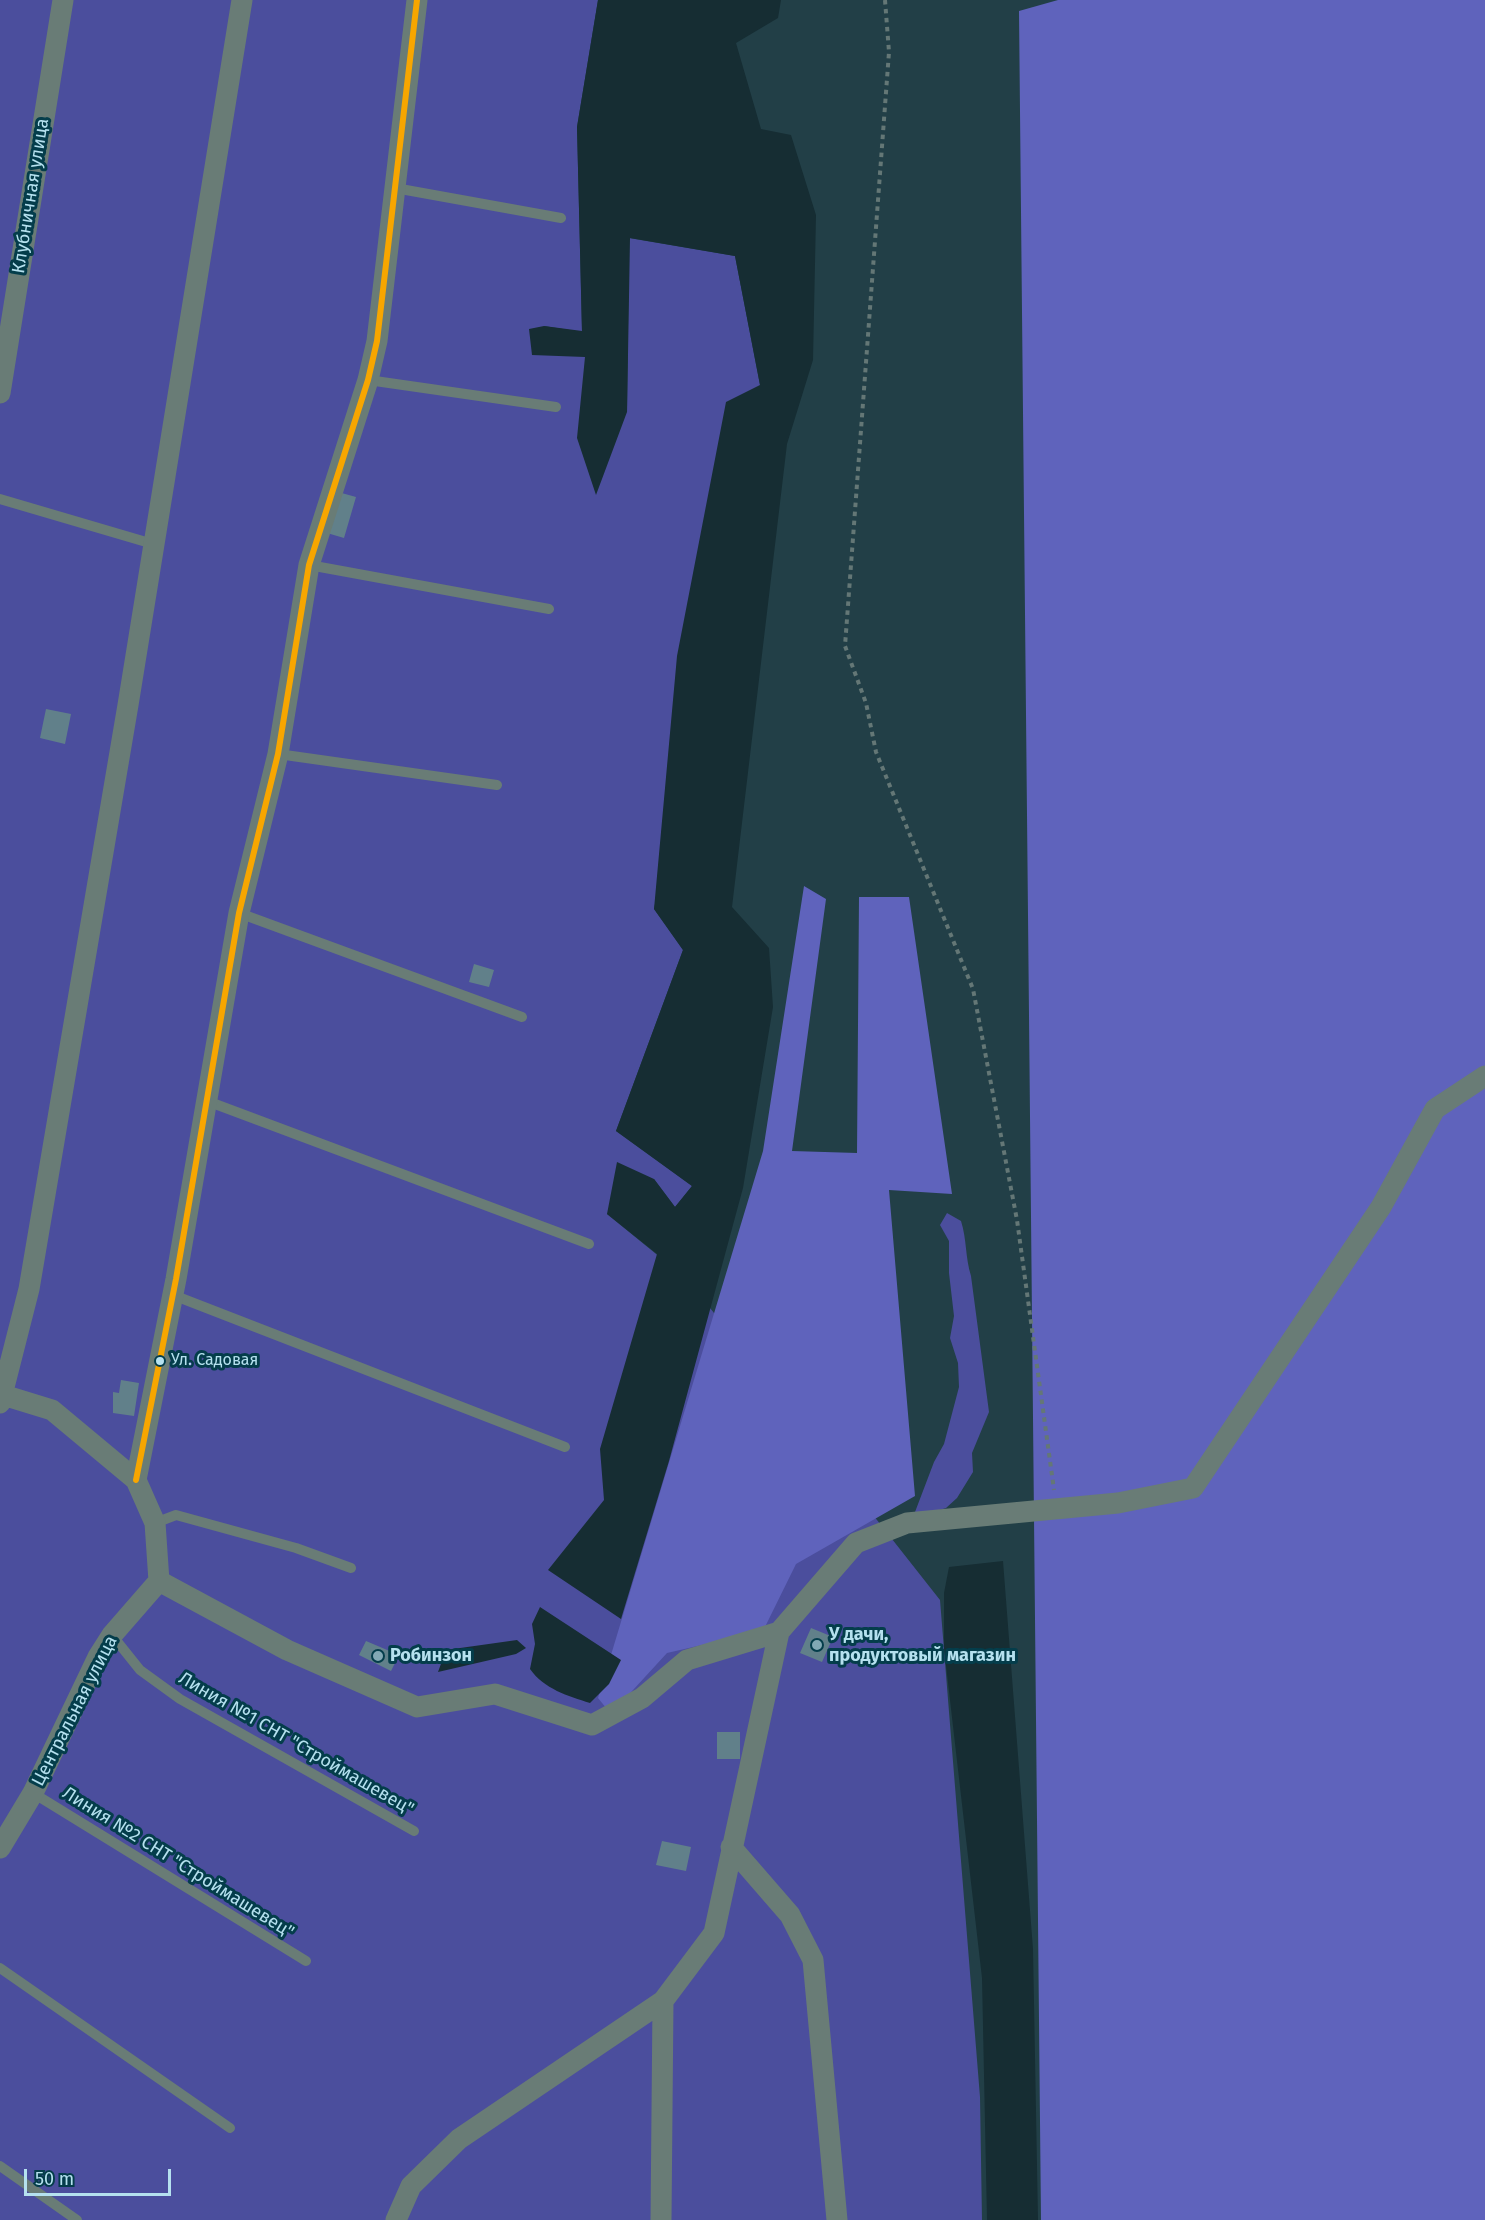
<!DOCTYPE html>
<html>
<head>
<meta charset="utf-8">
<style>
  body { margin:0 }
  #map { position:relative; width:1485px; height:2220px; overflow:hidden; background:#223f47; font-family:"Fira Sans",sans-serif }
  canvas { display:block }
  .scale { position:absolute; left:24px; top:2169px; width:147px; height:27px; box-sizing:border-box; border:3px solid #b5e1ef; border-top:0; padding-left:8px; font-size:18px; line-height:21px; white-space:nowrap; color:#b5e1ef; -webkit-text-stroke:4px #043d4b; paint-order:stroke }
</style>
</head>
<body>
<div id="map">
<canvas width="1485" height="2220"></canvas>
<div class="scale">50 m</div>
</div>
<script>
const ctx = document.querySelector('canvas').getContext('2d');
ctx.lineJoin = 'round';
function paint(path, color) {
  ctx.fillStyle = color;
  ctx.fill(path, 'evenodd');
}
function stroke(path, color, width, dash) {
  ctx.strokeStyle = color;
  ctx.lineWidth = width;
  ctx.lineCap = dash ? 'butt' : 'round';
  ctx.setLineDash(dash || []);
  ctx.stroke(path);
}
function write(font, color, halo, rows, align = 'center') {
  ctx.font = font + ' "Fira Sans",sans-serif';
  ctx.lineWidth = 6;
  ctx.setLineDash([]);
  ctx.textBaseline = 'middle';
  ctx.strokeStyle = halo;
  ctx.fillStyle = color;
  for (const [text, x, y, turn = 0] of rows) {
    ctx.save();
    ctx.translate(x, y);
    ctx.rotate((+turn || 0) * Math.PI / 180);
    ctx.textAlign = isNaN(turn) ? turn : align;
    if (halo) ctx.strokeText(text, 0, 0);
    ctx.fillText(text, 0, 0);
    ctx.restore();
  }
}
const green = new Path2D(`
  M0 0H598L577 127 582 332 544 326 585 357 627 412 629 238 735 256 760 385 654 909 683 950 616 1131 692 1186 675 1207 654 1179 607 1214 688 1280 940 1600 980 2097 982 2220H0Z
  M947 1213 961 1221C967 1240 965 1257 971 1276L989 1412 972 1453 973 1472 957 1498 946 1508 930 1513 915 1512 934 1462 944 1444 959 1387 958 1363 950 1338 954 1316 949 1273V1241L940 1225Z`);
const forest = new Path2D(`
  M1058 0H1485V2220H1041L1019 11Z
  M804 886 826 899 792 1151 857 1153 859 897H909L952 1194 889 1190 915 1496 796 1564 763 1631 667 1653 611 1714 598 1698 763 1151Z`);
const water = new Path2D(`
  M598 0H781L778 18 736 43 761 129 791 135 816 215 813 360 787 444 732 907 769 948 773 1007 743 1188 669 1461 621 1619 548 1570 604 1500 600 1449 657 1254 607 1214 617 1162 654 1179 675 1207 692 1186 616 1131 683 950 654 909 677 656 726 402 760 385 735 256 630 238 627 412 596 495 577 438 585 357 532 355 529 329 544 326 582 331 577 127Z
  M1003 1561 1033 1949 1038 2220H987L982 1978 944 1648V1593L949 1567Z
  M540 1607 621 1660 609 1684 590 1703C568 1696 544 1689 530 1669L535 1644 532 1624Z
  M517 1640 526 1648 516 1654 438 1672 446 1650Z`);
const building = new Path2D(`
  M338 492 356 497 344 538 327 533Z
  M46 709 71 714 65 744 40 738Z
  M474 964 494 970 489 987 469 982Z
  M121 1380 139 1383 134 1416 113 1413V1392L119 1393Z
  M811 1628 833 1637 822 1662 800 1653Z
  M366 1641 399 1655 391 1671 359 1655Z
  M717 1732H740V1759H717Z
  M662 1841 691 1847 686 1871 656 1865Z`);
const path = new Path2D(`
  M885 0 889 52 845 646 866 703 876 752 973 989 1017 1220 1054 1490`);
const service = new Path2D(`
  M395 188 561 218
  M368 380 556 407
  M0 499 153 544
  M309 565 549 609
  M278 754 497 785
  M239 913 522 1017
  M207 1101 589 1244
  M173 1295 565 1447
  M155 1523 176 1515 296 1548 351 1568
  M112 1635 140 1670 180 1699 414 1831
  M33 1793 306 1961
  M0 1968 230 2128
  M0 2166 77 2220`);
const minor = new Path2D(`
  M0 393 63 0
  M0 1394 52 1410 136 1480 155 1523 159 1581
  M0 1403 29 1289 128 705 242 0
  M136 1480 176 1279 239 913 278 754 309 565 368 380 377 341 417 0
  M159 1581 287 1650 417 1707 495 1694 592 1725 642 1698 687 1660 779 1632
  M731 1847 790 1915 813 1960 837 2220
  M0 1848 33 1793 98 1657 112 1635 159 1581
  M396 2220 411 2186 459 2139 663 2001 714 1933 779 1632 856 1543 907 1523 1118 1503 1193 1488 1381 1207 1435 1109 1485 1076
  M661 2220 663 2001`);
const bus1 = new Path2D(`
  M136 1480 176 1279 239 913 278 754 309 565 368 380 377 341 417 0`);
const markers = [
  [160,1361,5,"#b5e1ef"],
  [817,1645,6,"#82a8b4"],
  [378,1656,6,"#82a8b4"]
];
const busNames = [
  ["Ул. Садовая",171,1361]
];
const streetNames = [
  ["Клубничная улица",31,196,-81],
  ["Центральная улица",75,1711,-63],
  ["Линия №1 СНТ \"Строймашевец\"",296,1744,30],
  ["Линия №2 СНТ \"Строймашевец\"",178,1863,32]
];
const poiNames = [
  ["У дачи,",829,1635],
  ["продуктовый магазин",829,1656],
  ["Робинзон",390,1656]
];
paint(green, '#4b4e9d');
paint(forest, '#5f63bc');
paint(water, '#162d33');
paint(building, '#61808a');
stroke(path, '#647776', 4, [4.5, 4.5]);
stroke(service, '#697c76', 10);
stroke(minor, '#697c76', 21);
stroke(bus1, '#f7a600', 6);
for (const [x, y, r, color] of markers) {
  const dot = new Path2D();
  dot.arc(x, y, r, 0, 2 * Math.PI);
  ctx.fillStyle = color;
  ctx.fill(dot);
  stroke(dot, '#043d4b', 2);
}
write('16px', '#b5e1ef', '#043d4b', busNames, 'left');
write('18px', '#b5e1ef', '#043d4b', streetNames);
write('bold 18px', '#b5e1ef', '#043d4b', poiNames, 'left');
</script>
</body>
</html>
